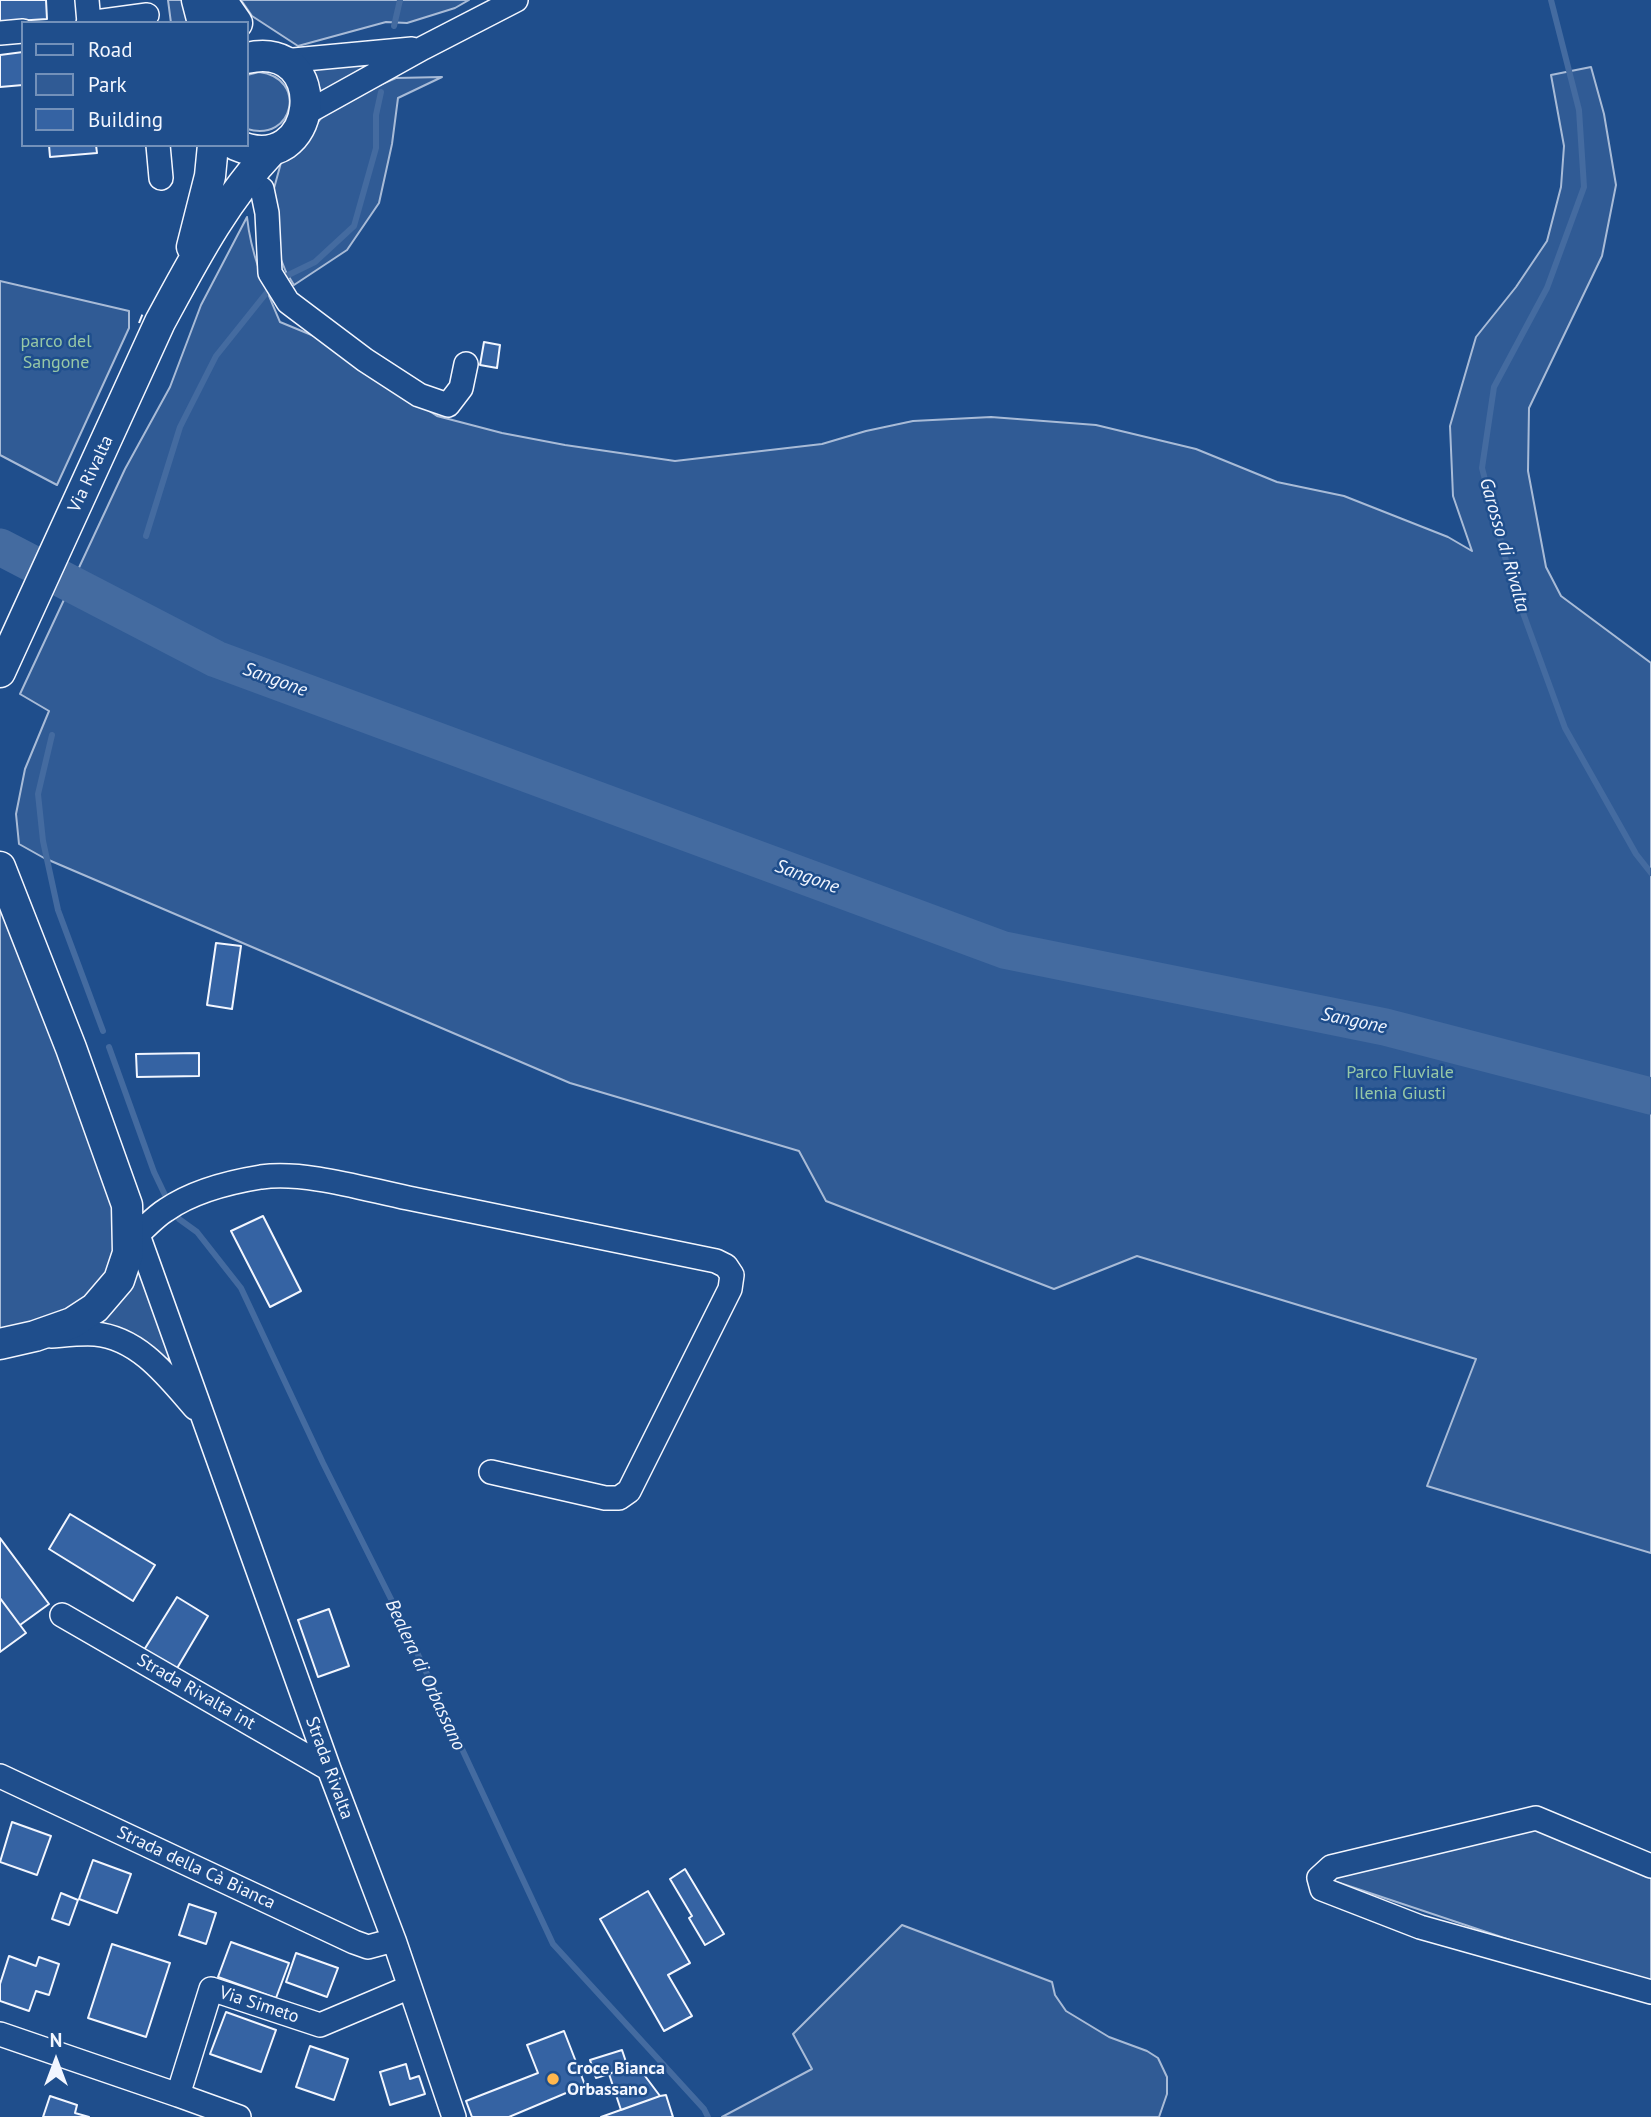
<!DOCTYPE html>
<html>
<head>
<meta charset="utf-8">
<style>
  body { margin:0 }
  #map { position:relative; width:1651px; height:2117px; overflow:hidden; background:#1f4e8c; font-family:"PT Sans",sans-serif }
  canvas { display:block }
  .legend { position:absolute; left:21px; top:21px; width:228px; height:126px; box-sizing:border-box; background:#1f4e8c; border:2px solid #7391ba; margin:0; padding:9px 12px; list-style:none; font-size:21px; color:#f2f6ff }
  .legend li { display:flex; align-items:center; gap:14px; height:35px }
  .legend b { width:35px; border:2px solid #7391ba }
  .north { position:absolute; left:21px; top:2026px; width:70px; height:70px; -webkit-text-stroke:5px #1f4e8c; paint-order:stroke; rotate:0deg; font-size:19px; font-weight:700; line-height:28px; text-align:center; color:#f2f6ff }
  .north::after { content:''; display:block; margin:auto; width:24px; height:32px; background:#f2f6ff; clip-path:polygon(50% 0,100% 100%,50% 72%,0 100%) }
</style>
</head>
<body>
<div id="map">
<canvas width="1651" height="2117"></canvas>
<ul class="legend">
<li><b style="height:9px;background:#1f4e8c"></b>Road</li>
<li><b style="height:19px;background:#305b95"></b>Park</li>
<li><b style="height:19px;background:#3563a3"></b>Building</li>
</ul>
<div class="north">N</div>
</div>
<script>
const ctx = document.querySelector('canvas').getContext('2d');
ctx.lineJoin = 'round';
function paint(path, color) {
  ctx.fillStyle = color;
  ctx.fill(path, 'evenodd');
}
function stroke(path, color, width, dash) {
  ctx.strokeStyle = color;
  ctx.lineWidth = width;
  ctx.lineCap = dash ? 'butt' : 'round';
  ctx.setLineDash(dash || []);
  ctx.stroke(path);
}
function write(font, color, halo, rows, align = 'center') {
  ctx.font = font + ' "PT Sans",sans-serif';
  ctx.lineWidth = 5;
  ctx.setLineDash([]);
  ctx.textBaseline = 'middle';
  ctx.strokeStyle = halo;
  ctx.fillStyle = color;
  for (const [text, x, y, turn = 0] of rows) {
    ctx.save();
    ctx.translate(x, y);
    ctx.rotate((+turn || 0) * Math.PI / 180);
    ctx.textAlign = isNaN(turn) ? turn : align;
    if (halo) ctx.strokeText(text, 0, 0);
    ctx.fillText(text, 0, 0);
    ctx.restore();
  }
}
const green = new Path2D(`
  M168 0H187L194 23H171Z
  M241 0H469L455 8 407 23 386 22 298 46 252 16Z
  M400 53 322 94 311 66Z
  M1591 67 1604 114 1616 185 1602 256 1529 408 1528 471 1546 567 1561 596 1651 663V1553L1427 1486 1476 1359 1137 1256 1054 1289 826 1201 799 1151 570 1083 44 858 19 844 16 814 25 769 49 711 20 694 125 469 170 387 201 305 247 217C251 255 265 287 280 322L314 336 437 416 502 433 565 445 675 461 822 444 866 431 913 421 991 417 1096 425 1196 449 1277 482 1344 496 1448 537 1472 551 1453 496 1450 426 1476 337 1516 287 1547 241 1561 187 1564 146 1551 75Z
  M259 72C308 78 294 143 247 129V75Z
  M442 77 398 98 392 144 379 203 347 250 294 285 286 272 272 237 273 192 282 159 311 131 331 106 396 78Z
  M0 281 129 311V328L57 485 0 455Z
  M0 901 117 1207V1251L109 1274 67 1314 0 1333Z
  M139 1273 147 1276 179 1358 164 1359 89 1325 133 1274Z
  M1533 1819 1651 1867V1987L1325 1878Z
  M902 1925 1052 1982 1055 1995 1066 2011 1109 2037 1147 2051 1158 2058 1167 2077V2094L1159 2117H722L812 2069 793 2034Z`);
const stream = new Path2D(`
  M1551 0 1579 110 1584 187 1547 288 1494 387 1482 468 1511 580 1565 728 1636 854 1651 873
  M394 26 400 0
  M280 279 315 262 354 226 376 148V115L381 92
  M146 536 180 427 216 356 272 286
  M52 735 38 794 43 841 58 910 103 1031
  M109 1047 154 1172 165 1195
  M174 1212 179 1219 197 1232 241 1288 323 1463 407 1631 553 1944 704 2109 708 2117`);
const river = new Path2D(`
  M0 547 216 659 1004 950 1385 1027 1651 1096`);
const building = new Path2D(`
  M0 0H46L47 19 0 22Z
  M23 52V85L0 87V55Z
  M49 145H96L97 153 50 157Z
  M484 342 500 345 497 368 480 365Z
  M216 943 241 946 232 1009 207 1005Z
  M199 1053V1076L137 1077 136 1054Z
  M263 1216 301 1291 270 1307 231 1231Z
  M70 1514 155 1565 133 1601 49 1549Z
  M0 1538 49 1604 20 1625 0 1598Z
  M177 1597 208 1616 176 1670 144 1650Z
  M0 1598 26 1633 0 1652Z
  M329 1609 349 1666 318 1677 298 1620Z
  M12 1822 51 1836 37 1875 0 1862Z
  M93 1860 131 1874 117 1913 79 1899Z
  M685 1869 724 1934 705 1945 689 1918 692 1916 670 1879Z
  M648 1891 690 1963 668 1975 692 2016 664 2031 600 1919Z
  M61 1893 78 1900 69 1925 52 1919Z
  M189 1904 216 1913 206 1944 179 1935Z
  M231 1942 289 1963 276 1998 218 1977Z
  M112 1944 170 1963 146 2037 88 2018Z
  M296 1953 338 1968 327 1997 286 1982Z
  M9 1956 36 1966 39 1957 59 1964 49 1995 36 1991 29 2011 0 2001V1984Z
  M226 2012 276 2030 261 2072 210 2054Z
  M564 2031 585 2085 509 2117H472L466 2101 538 2073 527 2045Z
  M310 2046 348 2059 334 2100 296 2087Z
  M622 2050 628 2068 596 2078 590 2060Z
  M406 2064 410 2079 419 2076 425 2094 390 2105 380 2072Z
  M636 2064 660 2096 621 2110 609 2074Z
  M666 2095 673 2117H601L660 2096Z
  M50 2096 77 2105 75 2113 89 2117H43Z`);
const minor = new Path2D(`
  M87 0 89 23
  M88 23 147 15
  M0 33 23 31
  M283 61 412 49
  M306 113 423 48 516 0
  M158 145 161 178
  M246 179 262 189 267 213 270 273 288 302 365 360 419 395 448 405 461 388 466 364
  M133 1221 329 1769 394 1940 454 2117
  M138 1234C147 1226 156 1216 166 1210 192 1192 230 1182 261 1177 306 1171 364 1189 408 1198 511 1219 613 1240 716 1261L726 1266 732 1275 730 1289 629 1491 619 1498H605L491 1472
  M51 1336C65 1335 81 1333 95 1334 139 1338 168 1377 195 1408
  M62 1615 329 1769
  M0 1776 354 1942 368 1947 394 1940
  M1651 1866 1536 1818 1331 1867 1319 1878 1322 1889 1420 1927 1651 1992
  M0 2034 178 2095
  M239 2117 178 2095 211 1989 320 2025 410 1987`);
const major = new Path2D(`
  M197 0 203 23
  M221 0 237 23
  M236 145C320 181 333 38 247 58
  M192 247 210 176 213 145
  M0 672 160 322C192 263 225 199 272 150
  M0 867 71 1048 127 1205 128 1253 119 1280 95 1308 72 1323 35 1336 0 1344`);
const fence = new Path2D(`
  M139 323 143 313`);
const markers = [
  [553,2079,7,"#ffb74d"]
];
const parkNames = [
  ["parco del",56,342],
  ["Sangone",56,363],
  ["Parco Fluviale",1400,1073],
  ["Ilenia Giusti",1400,1094]
];
const streetNames = [
  ["Via Rivalta",91,474,-65],
  ["Strada Rivalta int",196,1692,30],
  ["Strada Rivalta",329,1768,70],
  ["Strada della Cà Bianca",196,1868,25],
  ["Via Simeto",259,2005,18]
];
const poiNames = [
  ["Croce Bianca",567,2069],
  ["Orbassano",567,2090]
];
const waterNames = [
  ["Garosso di Rivalta",1504,545,74],
  ["Sangone",275,680,20],
  ["Sangone",807,877,20],
  ["Sangone",1354,1021,12],
  ["Bealera di Orbassano",425,1675,65]
];
paint(green, '#305b95');
stroke(green, '#a8bbd7', 2);
stroke(stream, '#446ba0', 6);
stroke(river, '#446ba0', 37);
paint(building, '#3563a3');
stroke(building, '#f2f6ff', 2);
stroke(minor, '#f2f6ff', 26);
stroke(major, '#f2f6ff', 33);
stroke(minor, '#1f4e8c', 23);
stroke(major, '#1f4e8c', 30);
stroke(fence, '#f2f6ff', 2, [9, 3.5]);
for (const [x, y, r, color] of markers) {
  const dot = new Path2D();
  dot.arc(x, y, r, 0, 2 * Math.PI);
  ctx.fillStyle = color;
  ctx.fill(dot);
  stroke(dot, '#1f4e8c', 2.5);
}
write('18px', '#97c8a6', '#1f4e8c', parkNames);
write('18px', '#f2f6ff', '#1f4e8c', streetNames);
write('bold 18px', '#f2f6ff', '#1f4e8c', poiNames, 'left');
write('italic 19px', '#f2f6ff', '#1f4e8c', waterNames);
</script>
</body>
</html>
